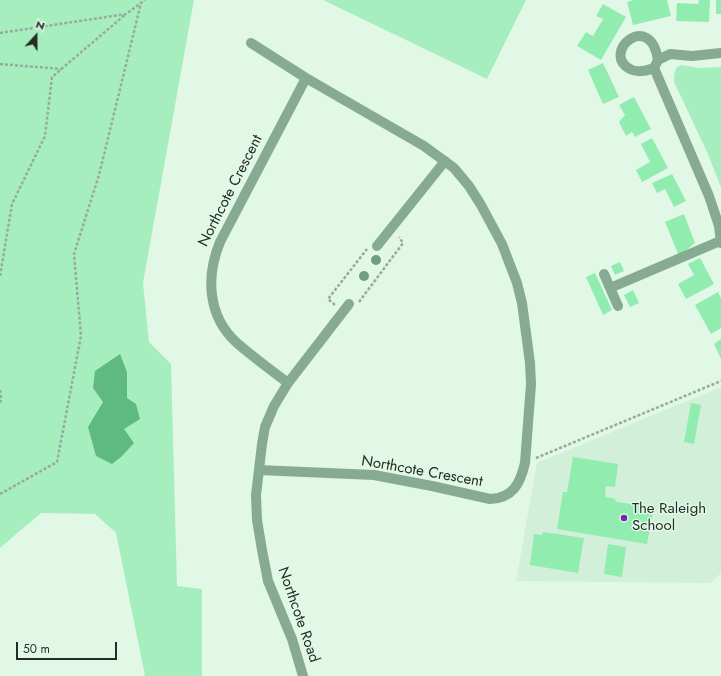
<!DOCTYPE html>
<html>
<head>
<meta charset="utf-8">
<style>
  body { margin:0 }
  #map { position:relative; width:721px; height:676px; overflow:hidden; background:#e1f8e7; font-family:Jost,sans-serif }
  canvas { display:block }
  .north { position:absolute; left:16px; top:16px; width:40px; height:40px; -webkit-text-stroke:3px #e1f8e7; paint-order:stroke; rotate:21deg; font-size:11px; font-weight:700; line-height:16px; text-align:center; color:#242d27 }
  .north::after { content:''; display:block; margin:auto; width:14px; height:18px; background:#242d27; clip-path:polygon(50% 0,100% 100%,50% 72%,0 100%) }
  .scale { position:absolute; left:16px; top:642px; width:101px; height:18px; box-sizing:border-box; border:2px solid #242d27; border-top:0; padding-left:5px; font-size:12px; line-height:14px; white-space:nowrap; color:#242d27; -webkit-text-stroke:3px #e1f8e7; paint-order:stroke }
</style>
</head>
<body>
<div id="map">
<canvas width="721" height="676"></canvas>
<div class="north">N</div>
<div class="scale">50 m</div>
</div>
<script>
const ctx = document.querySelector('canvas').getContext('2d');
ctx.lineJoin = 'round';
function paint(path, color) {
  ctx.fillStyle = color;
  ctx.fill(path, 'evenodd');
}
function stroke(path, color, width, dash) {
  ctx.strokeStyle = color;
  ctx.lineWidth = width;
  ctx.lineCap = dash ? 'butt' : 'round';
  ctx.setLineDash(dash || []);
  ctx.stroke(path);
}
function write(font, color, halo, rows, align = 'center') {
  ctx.font = font + ' Jost,sans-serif';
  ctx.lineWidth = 3;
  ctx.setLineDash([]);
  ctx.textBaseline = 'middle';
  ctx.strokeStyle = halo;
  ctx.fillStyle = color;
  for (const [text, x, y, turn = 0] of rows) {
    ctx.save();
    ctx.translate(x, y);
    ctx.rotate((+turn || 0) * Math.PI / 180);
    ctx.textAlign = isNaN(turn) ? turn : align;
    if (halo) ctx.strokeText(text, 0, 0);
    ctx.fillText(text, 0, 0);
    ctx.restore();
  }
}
const built = new Path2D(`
  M721 387V573L710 583 516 581 537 463Z`);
const green = new Path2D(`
  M0 0H194L143 283 149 342 171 364 177 586 202 589V676H145L116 533 95 514 41 513 0 548Z
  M323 0H526L487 79Z
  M681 65 699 68 721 67V187L707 152 674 82V75L676 68Z`);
const water = new Path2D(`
  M120 354 127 372V398L136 404 140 419 124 429 134 443 121 457 112 464 96 456 88 427 103 402 93 388 95 371Z`);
const building = new Path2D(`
  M634 0H667L671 16 633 25 627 2Z
  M699 0H710L709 22 676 21 677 3 698 4Z
  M716 0H721V14H716Z
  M603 4 626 17 601 60 577 46 586 32 593 36 603 19 596 16Z
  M603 63 619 97 603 104 588 70Z
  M634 97 651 129 635 137 632 132 626 136 619 122 625 115 619 105Z
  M652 138 668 168 642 182 636 170 650 162 641 144Z
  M672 174 686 201 674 207 665 189 657 193 652 183Z
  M684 214 695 243 679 256 665 222Z
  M700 258 714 284 686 299 678 284 694 275 688 264Z
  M620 262 624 271 615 275 611 266Z
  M595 273 612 310 603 315 586 277Z
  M633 290 639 303 630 307 624 295Z
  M718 292 721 298V328L711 334 695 305Z
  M721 339V359L714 344Z
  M691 403 701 405 694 444 684 442Z
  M573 457 618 464 615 487 606 486 605 497 613 498 617 502 654 507 647 544 557 529 563 492H567Z
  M543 532 584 538 578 573 530 565 534 534 542 535Z
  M608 544 626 547 622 577 604 574Z`);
const path = new Path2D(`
  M0 33 126 14 145 0
  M0 64 61 69
  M0 276 12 204 45 136 52 77 126 14
  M359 302 403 243 399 237
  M335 305 328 299 367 249
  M0 390 1 398 0 404
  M536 458 721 381
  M0 494 57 462 81 336 74 254 99 175 141 3`);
const minor = new Path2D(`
  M251 43 306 78 424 146 454 168 469 186 481 205 502 244 517 283 522 303 530 363 531 384 525 463C520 484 513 498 490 499L432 486 374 475 259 470
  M721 53 692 56 670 54 658 60 654 68 709 196 719 226 721 243
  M654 68C646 71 637 73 630 69 600 53 650 9 658 60
  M377 246 445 161
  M604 274 610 288
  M618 306 610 288 720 241
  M288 383 349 304
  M303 676 292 639 268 581 262 550 257 520 256 495 262 444 265 427 274 406 288 383C271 370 253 357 237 343 207 316 206 276 220 242L306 78`);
const trees = [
  [376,260],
  [364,276]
];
const markers = [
  [624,518,4,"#6d2ea4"]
];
const streetNames = [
  ["Northcote Crescent",231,191,-63],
  ["Northcote Crescent",422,472,10],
  ["Northcote Road",298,615,71]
];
const poiNames = [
  ["The Raleigh",632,509],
  ["School",632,526]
];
paint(built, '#d1efd9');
paint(green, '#a7eebe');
paint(water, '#5fba80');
paint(building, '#91ecb0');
stroke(path, '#98aa9d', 2.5, [3, 2]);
stroke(minor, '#87ab92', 10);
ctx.fillStyle = '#6f9f83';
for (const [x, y] of trees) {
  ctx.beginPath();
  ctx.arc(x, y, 5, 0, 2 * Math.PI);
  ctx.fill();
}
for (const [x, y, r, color] of markers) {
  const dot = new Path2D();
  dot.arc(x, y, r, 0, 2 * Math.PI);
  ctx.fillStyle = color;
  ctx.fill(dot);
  stroke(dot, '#e1f8e7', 1.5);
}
write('15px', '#242d27', '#e1f8e7', streetNames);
write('15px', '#242d27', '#e1f8e7', poiNames, 'left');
</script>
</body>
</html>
